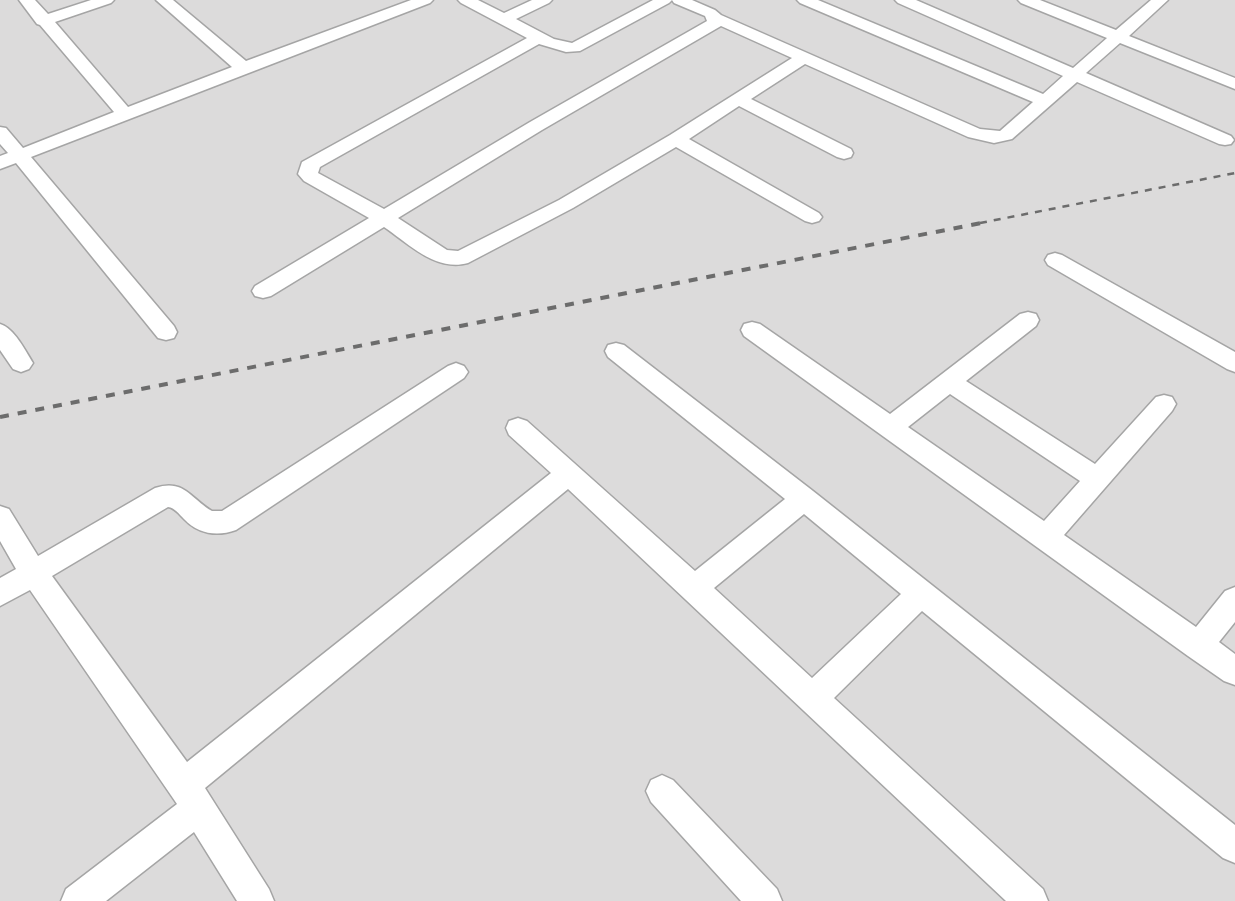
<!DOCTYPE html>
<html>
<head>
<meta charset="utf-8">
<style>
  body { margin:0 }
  canvas { display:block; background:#f0ebe3 }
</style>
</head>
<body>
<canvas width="1235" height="901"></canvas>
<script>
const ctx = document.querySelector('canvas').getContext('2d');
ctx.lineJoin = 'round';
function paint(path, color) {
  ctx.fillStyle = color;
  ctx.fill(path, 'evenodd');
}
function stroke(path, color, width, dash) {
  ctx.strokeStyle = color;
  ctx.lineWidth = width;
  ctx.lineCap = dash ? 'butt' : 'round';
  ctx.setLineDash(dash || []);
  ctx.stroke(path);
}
const residential = new Path2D(`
  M0 0H1235V901H0Z`);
const street = new Path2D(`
  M19 0H35L48 14 91 0H114L111 3 55 22 128 107 232 67 156 0H173L246 61 411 0H433L430 3 31 157 174 326 177 332 174 338 166 340 158 338 16 163 0 169V156L8 153 0 144V127L6 128 23 148 114 112 40 25 37 24Z
  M458 0H478L504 13 532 0H552L549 3 516 19 554 39 572 43 653 0H692L715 10 721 15 980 129 1000 131 1033 102 800 3 797 0H818L1043 94 1063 76 898 3 895 0H916L1073 68 1107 38 1021 3 1018 0H1040L1116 30 1151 0H1168L1129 36 1235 78V89L1120 43 1086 73 1231 136 1234 140 1231 144 1225 145 1219 144 1077 82 1012 139 994 143 968 137 805 64 751 99 851 149 853 153 851 157 844 159 837 157 739 106 689 139 819 213 822 217 819 221 812 223 805 221 676 147 573 208 468 263C436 272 409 244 384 227L271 296 263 298 255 296 252 291 255 286 369 218 304 181 298 174 302 162 527 38 461 3ZM672 0 674 3 705 16 707 21 530 122 384 209 318 173 320 167 539 44 566 52 580 51 669 3ZM721 26 792 58 670 135 559 200 458 251 447 250 398 218 542 130Z
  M1055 253 1062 255 1235 352V372L1227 369 1048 265 1045 260 1048 255Z
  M1028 312 1036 314 1039 320 1036 326 966 381 1095 464 1156 397 1164 395 1172 397 1176 404 1172 411 1064 535 1196 627 1225 591 1235 587V622L1219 642 1235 654V685L1224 681 1188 656 744 336 741 330 744 324 752 322 760 324 890 414 1020 314ZM950 394 1080 481 1044 521 908 427Z
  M0 324C14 328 25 350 33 363L29 369 21 372 13 369 0 350Z
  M616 343 624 345 813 491 1235 825V863L1223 858 922 611 834 698 1043 889 1048 901H1006L568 489 205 788 269 889 274 901H237L194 832 106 901H61L66 889 177 804 30 590 0 606V578L16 569 0 541V506L9 509 38 556 155 488C184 478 191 499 212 511H222L448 366 456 363 464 366 468 372 464 378 236 530C217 537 198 534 184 519 179 514 175 508 168 507L52 576 187 762 551 473 509 435 506 428 509 421 518 418 527 421 695 571 785 499 608 357 605 351 608 345ZM804 514 901 594 812 678 714 588Z
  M662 775 673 780 777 889 782 901H741L651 802 646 791 651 780Z`);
const railFar1 = new Path2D(`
  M980 223 1235 173`);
const rail = new Path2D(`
  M0 417 986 222`);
paint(residential, '#dcdbdb');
stroke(street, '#a5a5a5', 3);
paint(street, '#fff');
stroke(railFar1, '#6c6c6c', 2.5, [7, 7]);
stroke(rail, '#6c6c6c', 4, [9, 9]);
</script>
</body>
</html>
